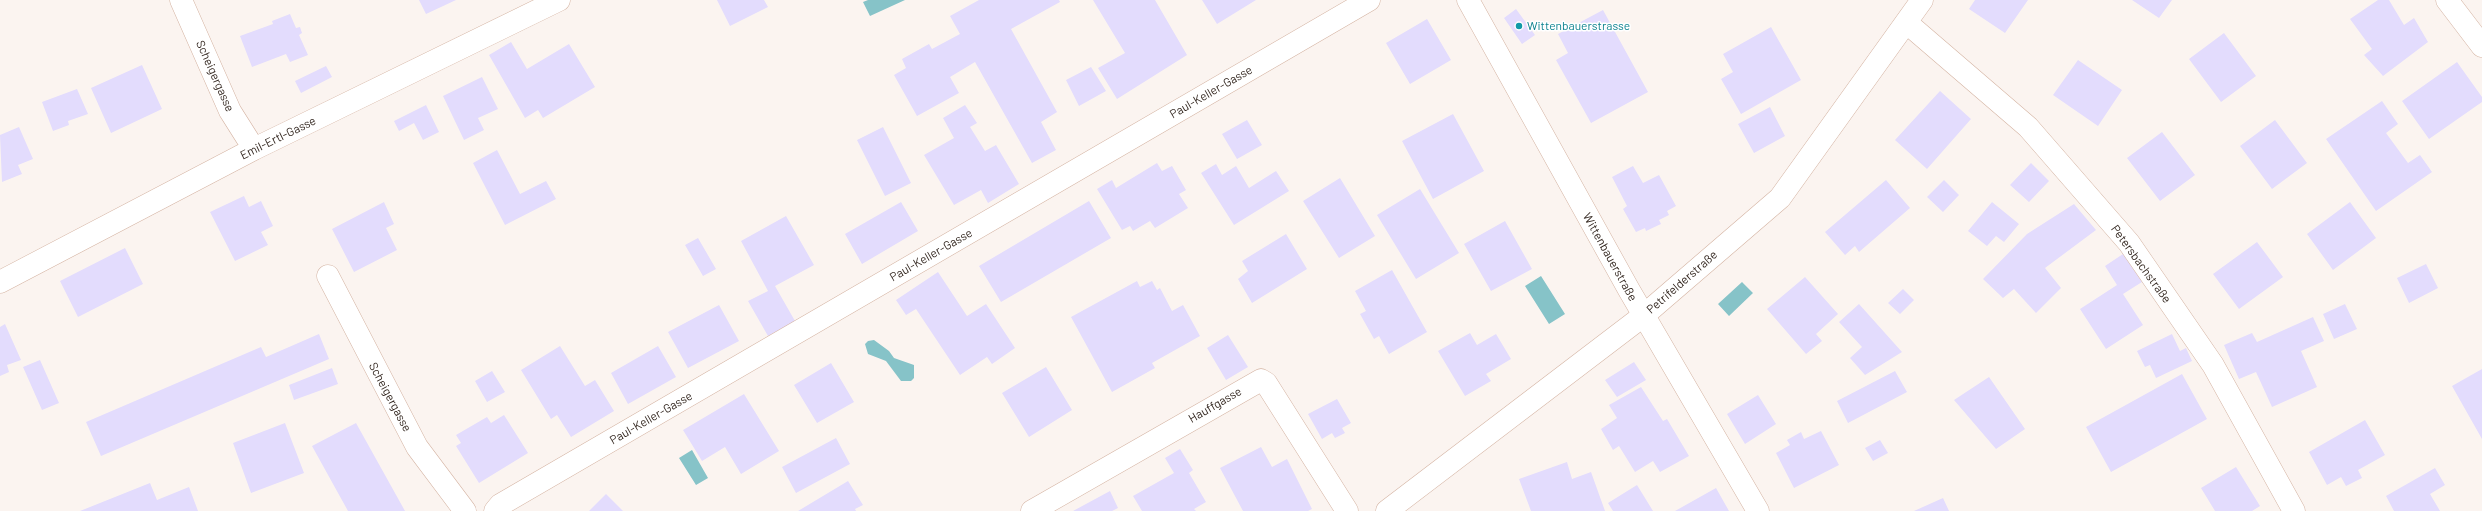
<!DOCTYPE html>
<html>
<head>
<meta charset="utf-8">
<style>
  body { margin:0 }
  canvas { display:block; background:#fbf4f0 }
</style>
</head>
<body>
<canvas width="2482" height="511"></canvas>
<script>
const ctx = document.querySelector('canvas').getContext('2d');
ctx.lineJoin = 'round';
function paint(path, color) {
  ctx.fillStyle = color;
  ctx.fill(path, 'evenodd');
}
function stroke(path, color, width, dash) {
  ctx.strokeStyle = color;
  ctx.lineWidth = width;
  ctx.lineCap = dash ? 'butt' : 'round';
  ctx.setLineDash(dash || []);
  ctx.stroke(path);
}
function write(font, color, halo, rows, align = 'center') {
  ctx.font = font + ' Barlow,sans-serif';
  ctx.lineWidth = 3;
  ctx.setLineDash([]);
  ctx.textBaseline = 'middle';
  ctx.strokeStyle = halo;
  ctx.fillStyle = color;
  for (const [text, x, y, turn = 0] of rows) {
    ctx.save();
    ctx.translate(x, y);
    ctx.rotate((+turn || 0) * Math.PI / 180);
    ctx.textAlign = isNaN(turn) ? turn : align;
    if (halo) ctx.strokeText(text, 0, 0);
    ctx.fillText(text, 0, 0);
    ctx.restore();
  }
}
const water = new Path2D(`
  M868 0H905L870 16 863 2Z
  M1541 276 1565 314 1549 324 1525 286Z
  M1742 282 1753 293 1729 316 1718 304Z
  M874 340 889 351 894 358 914 365V378L911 381H901L886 361 868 354 865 344 868 341Z
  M692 450 708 478 696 485 679 458Z`);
const building = new Path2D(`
  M419 0H456L426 14Z
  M717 0H764L768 7 730 26Z
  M979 0H1059L1060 2 1011 29 1057 112 1041 122 1056 150 1032 163 975 62 950 77 959 93 917 116 894 75 906 68 902 59 929 44 932 49 960 34 950 16Z
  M1093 0H1155L1187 55 1117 99 1098 68 1125 53Z
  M1202 0H1256L1217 24Z
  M1975 0H2028L2005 33 1969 9Z
  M2132 0H2172L2159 18Z
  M2378 0H2389L2404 25 2414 18 2428 42 2383 76 2364 55 2372 49 2350 19Z
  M1516 9 1535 35 1522 44 1504 18Z
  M1603 10 1648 92 1591 123 1556 60 1568 53 1558 34Z
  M290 14 296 28 300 27 302 33 299 35 308 55 290 62 286 54 252 67 240 36 273 24 272 21Z
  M1427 19 1451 60 1410 84 1386 43Z
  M1771 27 1801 80 1741 114 1721 79 1733 72 1723 54Z
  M2224 33 2256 76 2221 102 2189 59Z
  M511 42 527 69 569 44 595 87 543 118 538 110 525 118 489 55Z
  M2078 60 2122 90 2098 126 2053 95Z
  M2457 62 2482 97V102L2429 139 2402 101Z
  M142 65 162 109 111 133 91 88Z
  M326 66 332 77 301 93 295 81Z
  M1091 67 1106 91 1079 106 1066 80Z
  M482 77 498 109 478 118 484 130 464 140 443 96Z
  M77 89 88 114 68 121 69 125 53 131 42 102Z
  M1940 91 1971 119 1927 169 1895 140Z
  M2382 101 2398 124 2386 133 2408 163 2420 155 2432 172 2376 211 2326 139Z
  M426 105 439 132 423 140 414 123 399 131 394 121Z
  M965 105 977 123 970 127 985 151 996 145 1019 184 988 203 981 190 954 205 924 155 954 138 943 118Z
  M1770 107 1785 136 1754 153 1738 124Z
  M1453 114 1484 171 1433 199 1402 141Z
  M1247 120 1262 145 1237 159 1222 134Z
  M2275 120 2307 163 2272 189 2240 146Z
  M19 127 33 159 18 165 22 174 2 182 0 135Z
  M883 127 911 183 885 196 857 140Z
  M2162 132 2195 175 2160 201 2127 158Z
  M497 150 520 194 546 181 556 199 505 225 473 163Z
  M1157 163 1162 171 1172 166 1186 190 1179 194 1188 208 1155 228 1150 221 1133 231 1130 226 1122 230 1097 189 1112 180 1116 188Z
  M2031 163 2049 181 2029 202 2010 185Z
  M1216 164 1222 175 1236 166 1249 188 1276 171 1289 191 1234 225 1201 173Z
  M1633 166 1643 183 1659 175 1676 206 1667 211 1669 215 1659 220 1661 224 1646 231 1645 228 1636 232 1623 209 1627 206 1612 177Z
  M1340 178 1375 236 1339 258 1303 201Z
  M1886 180 1910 208 1859 252 1855 246 1845 255 1825 232Z
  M1944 180 1959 195 1943 212 1927 197Z
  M1420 189 1459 253 1416 279 1377 215Z
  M244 196 249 207 261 201 273 226 261 232 268 245 235 261 210 212Z
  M1089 201 1111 238 1001 302 979 266Z
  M384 202 394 224 386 228 397 250 354 272 332 229Z
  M901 202 918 231 862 264 845 234Z
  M1992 202 2019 224 2004 242 1996 236 1987 246 1968 231Z
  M2350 202 2376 238 2333 270 2307 234Z
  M2074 204 2096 230 2045 268 2061 288 2036 313 2014 289 2003 298 1983 279 2027 234Z
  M786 216 814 265 775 286 795 321 768 336 748 301 768 291 741 241Z
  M1505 221 1532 269 1491 291 1464 244Z
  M1286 234 1307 269 1252 303 1238 279 1248 271 1242 261Z
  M698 238 716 269 703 276 685 245Z
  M2257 242 2283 277 2239 309 2213 274Z
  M125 248 143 284 78 317 60 281Z
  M2123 254 2142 282 2123 294 2143 325 2106 349 2080 309 2117 285 2105 266Z
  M2426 264 2438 288 2409 303 2397 278Z
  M1392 270 1427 332 1389 354 1379 336 1374 339 1360 314 1366 311 1355 291Z
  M938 272 967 316 986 304 1015 348 992 364 987 357 960 375 916 309 906 315 896 300Z
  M1805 277 1838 314 1816 334 1822 341 1806 354 1767 309Z
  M1137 281 1140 287 1152 281 1157 290 1160 288 1172 311 1183 305 1200 336 1152 363 1155 368 1112 392 1071 317Z
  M1903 289 1914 300 1900 314 1888 303Z
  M1859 304 1902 352 1865 375 1850 358 1862 347 1839 322Z
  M2345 304 2357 329 2334 339 2323 314Z
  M719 305 739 341 688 368 668 332Z
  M2313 317 2324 341 2301 351 2317 387 2272 407 2256 372 2239 379 2224 345 2252 333 2257 342Z
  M5 324 21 360 7 365 9 372 0 376V327Z
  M1470 333 1477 345 1496 334 1511 359 1486 374 1491 381 1465 396 1438 351Z
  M319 334 329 359 101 456 86 422 261 347 266 357Z
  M2172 334 2180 351 2186 348 2192 361 2156 378 2150 365 2145 367 2137 351Z
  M1228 335 1248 367 1226 380 1207 348Z
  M560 346 585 386 595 380 614 411 571 437 557 415 551 419 521 370Z
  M658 346 676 377 628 404 611 373Z
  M40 360 59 403 42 410 23 367Z
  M1634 362 1646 380 1617 397 1605 380Z
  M831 363 854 402 817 423 794 385Z
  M1046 367 1072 410 1029 437 1002 393Z
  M332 368 338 384 294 400 289 385Z
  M2482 369V439L2452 386Z
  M492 371 505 392 487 402 475 381Z
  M1895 371 1907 392 1848 423 1837 401Z
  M2182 374 2207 419 2111 472 2086 427Z
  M1989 377 2025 429 1996 449 1954 400Z
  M1641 387 1663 421 1667 419 1689 456 1660 472 1653 461 1635 472 1619 446 1613 450 1601 429 1617 418 1609 405Z
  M744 394 779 451 741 474 725 447 702 461 683 430Z
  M1758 395 1776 424 1745 444 1727 414Z
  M1337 399 1351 423 1342 428 1345 433 1335 438 1332 433 1322 439 1308 414Z
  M504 415 528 453 479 483 456 446 461 443 456 435 487 417 491 423Z
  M2365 420 2385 455 2358 470 2362 478 2346 486 2341 477 2327 485 2309 452Z
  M285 423 304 473 251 493 233 443Z
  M356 423 405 511H348L312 446Z
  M1821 431 1839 465 1794 488 1776 453 1790 445 1787 440 1801 432 1804 439Z
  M836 438 850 464 796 493 782 467Z
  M1880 440 1888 453 1873 461 1865 448Z
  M1261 447 1272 467 1287 459 1312 509 1308 511H1243L1220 468Z
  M1180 449 1193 470 1189 473 1206 502 1194 509 1196 511H1142L1133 496 1174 473 1165 458Z
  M1567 462 1572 479 1591 472 1605 511H1531L1519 479Z
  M2236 467 2260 506 2252 511H2215L2201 488Z
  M2435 468 2445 485 2430 494 2440 511H2394L2386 496Z
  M848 481 863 505 855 509 856 511H798Z
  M150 483 157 500 189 487 198 511H80Z
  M1637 485 1653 511H1613L1608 503Z
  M1716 488 1729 511H1675Z
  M1110 491 1118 508 1112 511H1073Z
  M606 494 623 511H589Z
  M1943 498 1949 511H1914Z`);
const street = new Path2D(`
  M181 0 230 111 254 149
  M1468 0 1629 290 1758 511
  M2447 0 2482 46
  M1907 23 2028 127 2129 243 2213 365 2294 511
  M328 276 417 447 465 511
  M0 282 254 149 559 0
  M495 511 500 505 1369 0
  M1032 511 1261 380 1266 383 1347 511`);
const secondary = new Path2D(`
  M1387 511 1643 316 1780 198 1922 0`);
const markers = [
  [1519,26,4,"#0f9aa8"]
];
const cultureNames = [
  ["Wittenbauerstrasse",1527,26]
];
const streetNames = [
  ["Scheigergasse",215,76,66],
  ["Paul-Keller-Gasse",1211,92,-30],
  ["Emil-Ertl-Gasse",278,138,-26],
  ["Paul-Keller-Gasse",931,255,-30],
  ["Wittenbauerstraße",1610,257,61],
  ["Petersbachstraße",2141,264,54],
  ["Petrifelderstraße",1682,282,-41],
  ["Scheigergasse",390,397,62],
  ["Hauffgasse",1215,405,-30],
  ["Paul-Keller-Gasse",651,418,-30]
];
paint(water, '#86c3c8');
paint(building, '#e3dcfd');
stroke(street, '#d4b3a2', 23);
stroke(secondary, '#d4b3a2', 23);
stroke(street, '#fff', 22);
stroke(secondary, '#fff', 22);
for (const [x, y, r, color] of markers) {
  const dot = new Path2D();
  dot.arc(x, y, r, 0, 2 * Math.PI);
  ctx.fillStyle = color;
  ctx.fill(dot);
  stroke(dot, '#fff', 1.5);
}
write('12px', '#0d838f', '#fff', cultureNames, 'left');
write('12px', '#342821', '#fff', streetNames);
</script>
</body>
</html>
